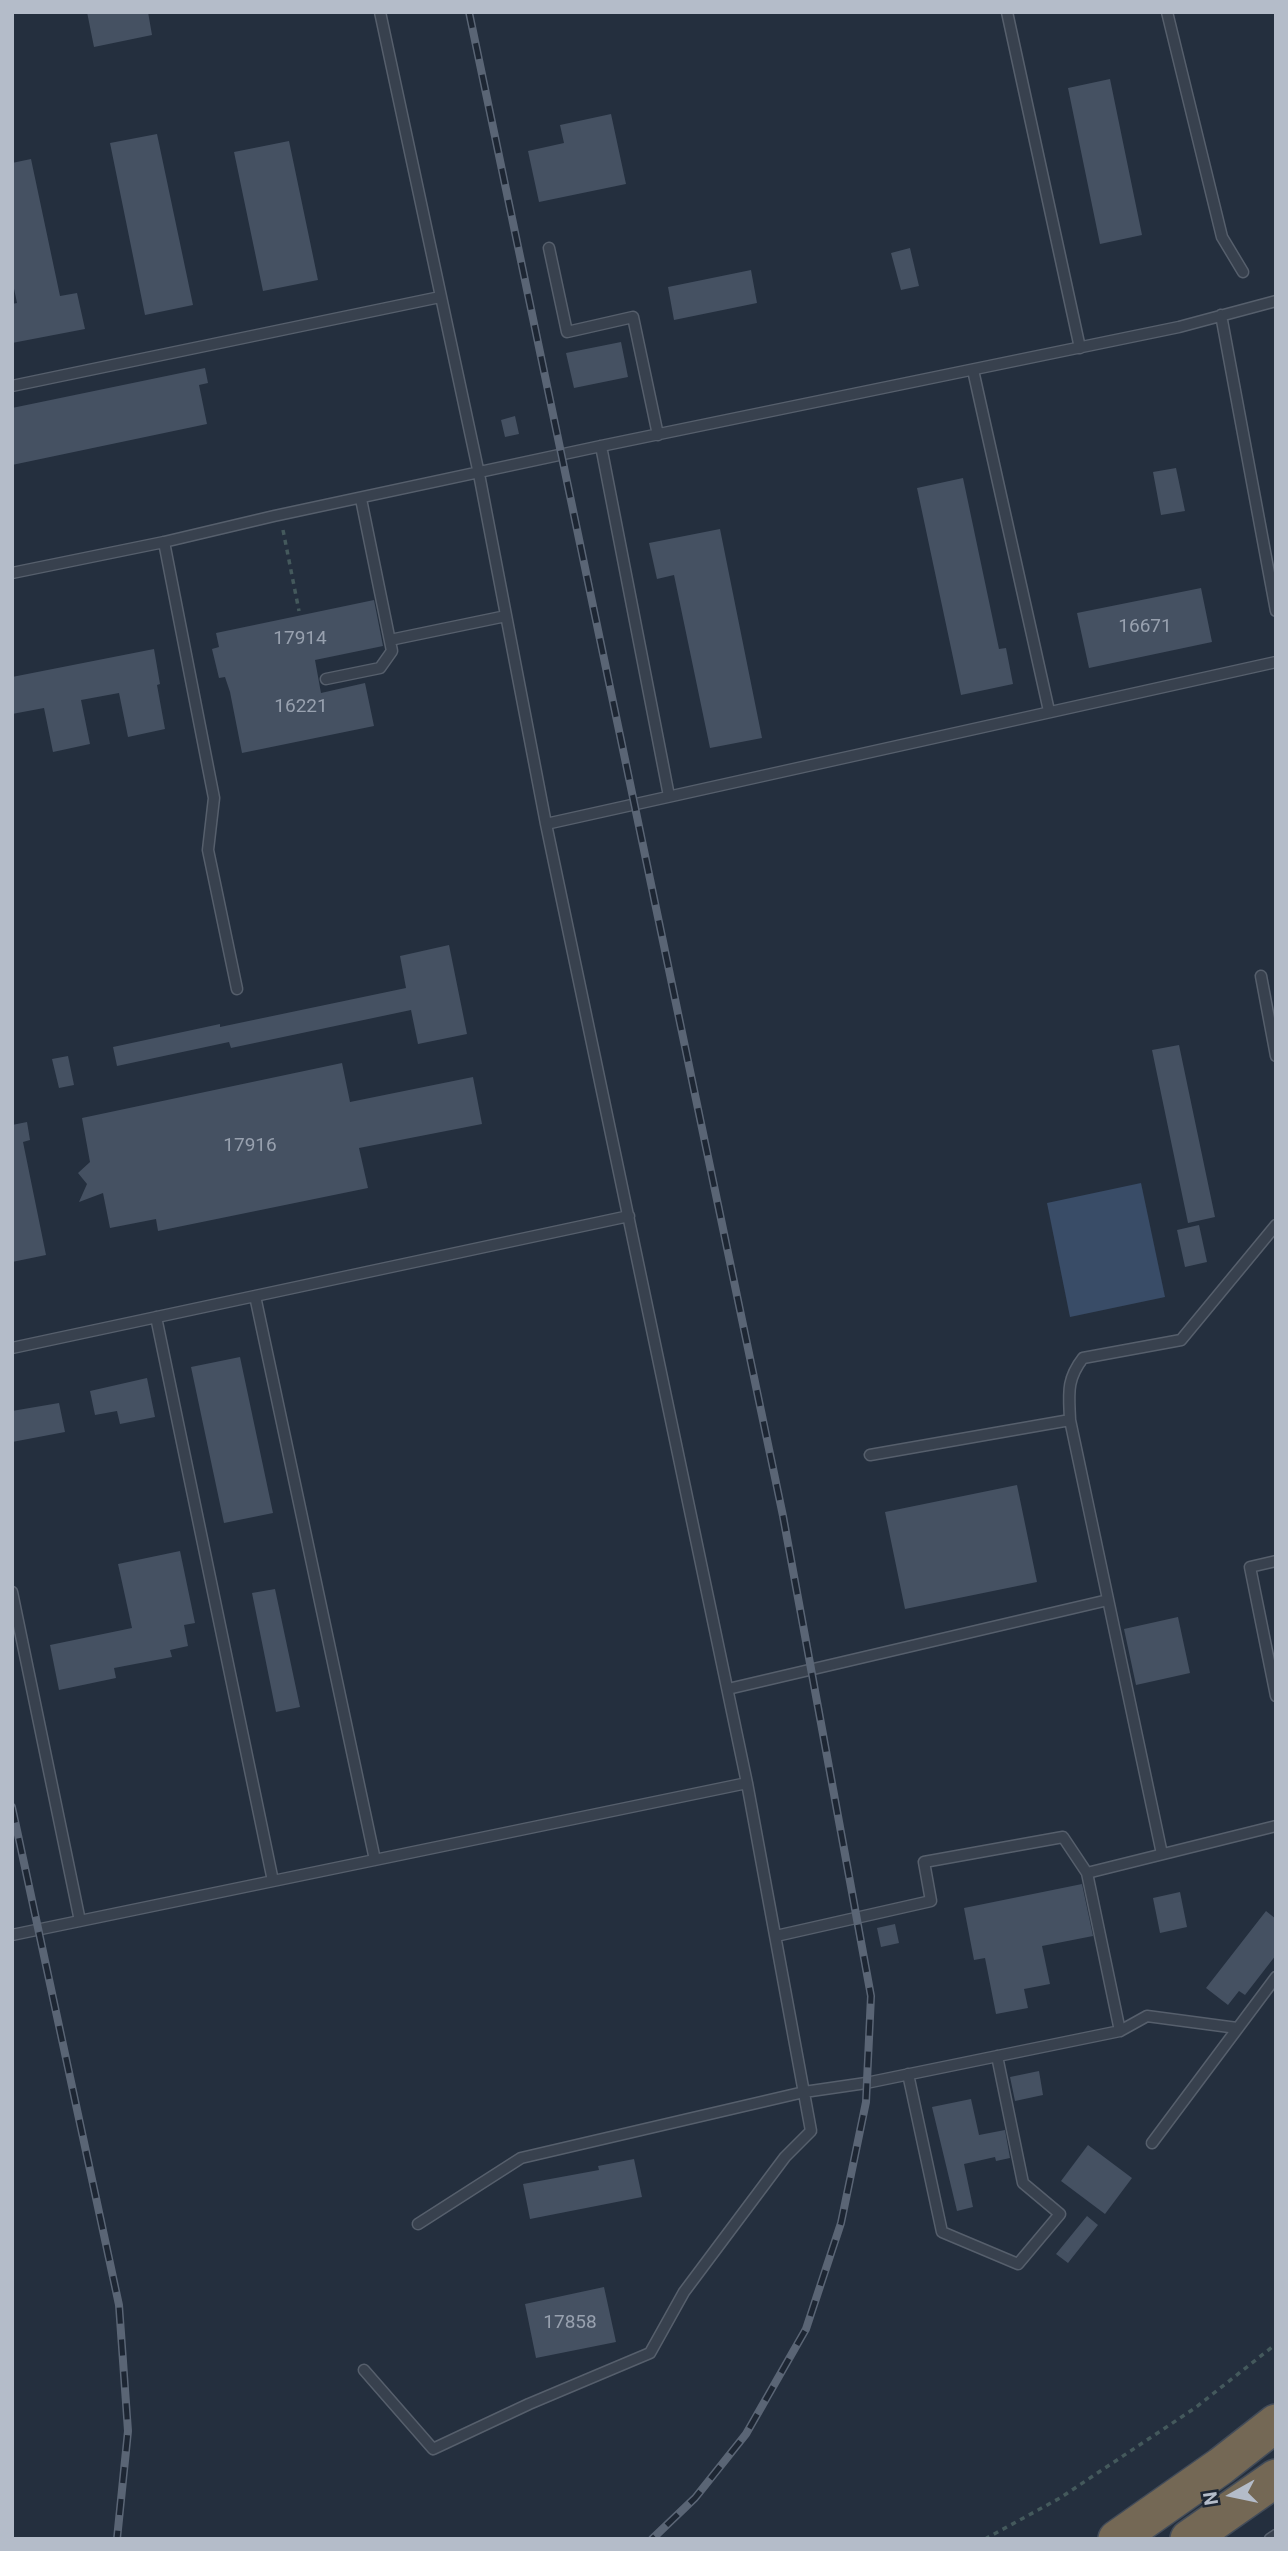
<!DOCTYPE html>
<html>
<head>
<meta charset="utf-8">
<style>
  body { margin:0 }
  #map { position:relative; width:1288px; height:2551px; overflow:hidden; background:#242f3e; font-family:Roboto,sans-serif }
  canvas { display:block }
  .frame { position:absolute; inset:0; border:14px solid #b4bcc9; pointer-events:none }
  .north { position:absolute; left:1197px; top:2460px; width:70px; height:70px; -webkit-text-stroke:5px #1d2633; paint-order:stroke; rotate:261deg; font-size:19px; font-weight:700; line-height:28px; text-align:center; color:#b4bcc9 }
  .north::after { content:''; display:block; margin:auto; width:24px; height:32px; background:#b4bcc9; clip-path:polygon(50% 0,100% 100%,50% 72%,0 100%) }
</style>
</head>
<body>
<div id="map">
<canvas width="1288" height="2551"></canvas>
<div class="frame"></div>
<div class="north">N</div>
</div>
<script>
const ctx = document.querySelector('canvas').getContext('2d');
ctx.lineJoin = 'round';
function paint(path, color) {
  ctx.fillStyle = color;
  ctx.fill(path, 'evenodd');
}
function stroke(path, color, width, dash) {
  ctx.strokeStyle = color;
  ctx.lineWidth = width;
  ctx.lineCap = dash ? 'butt' : 'round';
  ctx.setLineDash(dash || []);
  ctx.stroke(path);
}
function write(font, color, halo, rows, align = 'center') {
  ctx.font = font + ' Roboto,sans-serif';
  ctx.lineWidth = 6;
  ctx.setLineDash([]);
  ctx.textBaseline = 'middle';
  ctx.strokeStyle = halo;
  ctx.fillStyle = color;
  for (const [text, x, y, turn = 0] of rows) {
    ctx.save();
    ctx.translate(x, y);
    ctx.rotate((+turn || 0) * Math.PI / 180);
    ctx.textAlign = isNaN(turn) ? turn : align;
    if (halo) ctx.strokeText(text, 0, 0);
    ctx.fillText(text, 0, 0);
    ctx.restore();
  }
}
const water = new Path2D(`
  M1141 1183 1165 1297 1070 1317 1047 1203Z`);
const building = new Path2D(`
  M87 12H148L152 35 94 47Z
  M1110 79 1142 235 1100 244 1068 88Z
  M611 114 626 184 539 202 528 151 564 143 560 125Z
  M157 134 193 305 145 315 110 143Z
  M289 141 318 280 263 291 234 152Z
  M31 159 60 296 77 293 85 329 12 343V304L17 303 12 279V163Z
  M910 248 919 286 901 290 891 253Z
  M751 270 757 303 674 320 668 287Z
  M621 342 628 377 574 388 566 353Z
  M205 368 208 383 199 385 207 424 12 465V408Z
  M515 416 519 434 505 437 501 420Z
  M1176 468 1185 511 1161 515 1153 472Z
  M963 478 999 649 1006 648 1013 684 961 695 917 488Z
  M720 529 762 738 710 748 674 575 657 579 649 543Z
  M1201 588 1212 642 1089 668 1077 613Z
  M374 600 383 646 315 660 321 693 365 683 374 726 242 753 230 692 225 677 219 678 212 649 219 647 216 633Z
  M154 649 160 684 157 685 165 729 128 737 119 693 81 700 90 744 53 752 44 708 12 714V677Z
  M449 945 467 1034 418 1044 411 1010 231 1048 229 1042 117 1066 113 1047 220 1024V1027L406 988 400 956Z
  M1179 1045 1215 1217 1188 1223 1152 1050Z
  M68 1056 74 1085 59 1088 52 1059Z
  M342 1063 350 1102 473 1077 482 1124 359 1148 368 1188 158 1231 156 1219 110 1228 103 1193 79 1202 87 1184 78 1173 90 1162 82 1118Z
  M27 1122 30 1140 23 1142 46 1255 12 1262V1125Z
  M1199 1225 1207 1262 1185 1267 1177 1230Z
  M240 1357 273 1513 224 1523 191 1367Z
  M147 1378 155 1417 120 1424 117 1411 95 1415 90 1391Z
  M59 1403 65 1432 12 1442V1411Z
  M1017 1485 1037 1582 905 1609 885 1512Z
  M180 1551 195 1623 184 1625 188 1646 170 1650 172 1657 114 1668 116 1678 59 1690 50 1645 132 1628 118 1564Z
  M275 1589 300 1707 276 1712 252 1593Z
  M1178 1617 1190 1673 1136 1685 1124 1629Z
  M1082 1884 1093 1936 1042 1946 1050 1984 1024 1989 1028 2008 996 2014 985 1958 974 1960 964 1908Z
  M1180 1892 1187 1927 1160 1933 1153 1898Z
  M1266 1911 1276 1919V1955L1245 1995 1239 1991 1228 2005 1206 1988Z
  M895 1924 899 1943 881 1947 877 1928Z
  M1039 2071 1043 2095 1015 2101 1010 2077Z
  M971 2099 979 2135 1005 2130 1010 2158 996 2161 995 2157 964 2164 973 2207 957 2211 932 2107Z
  M1088 2145 1132 2178 1105 2214 1061 2181Z
  M634 2159 642 2197 530 2219 523 2184 599 2170 598 2166Z
  M1087 2216 1098 2225 1068 2263 1056 2254Z
  M604 2287 616 2342 536 2358 525 2304Z`);
const path = new Path2D(`
  M283 530 299 611
  M985 2539 1060 2498 1195 2408 1276 2344`);
const lane = new Path2D(`
  M1007 12 1080 348
  M1167 12 1222 237 1243 272
  M549 248 567 332 633 317 658 435
  M1221 315 1276 611
  M973 370 1049 711
  M12 386 440 297
  M601 446 669 796
  M164 542 214 798 208 850 237 989
  M12 573 164 542 274 516 601 446 1179 327 1276 301
  M390 640 506 616
  M326 679 380 668 392 651 361 499
  M546 824 1276 662
  M1261 976 1276 1056
  M255 1296 375 1860
  M156 1317 273 1881
  M12 1348 629 1216
  M1070 1420C1069 1394 1066 1380 1083 1358L1181 1340 1276 1225
  M870 1455 1070 1420 1162 1854
  M1276 1561 1250 1567 1276 1696
  M12 1592 80 1921
  M728 1689 1108 1600
  M12 1935 747 1783
  M776 1936 931 1901 924 1862 1063 1837 1087 1873 1276 1826
  M1120 2031 1147 2016 1237 2028
  M908 2074 942 2232 1018 2264 1060 2214 1023 2183 997 2056
  M1152 2143 1276 1977
  M418 2224 521 2158 804 2092 866 2083 1120 2031 1087 1873
  M364 2370 433 2449 529 2404 650 2353 684 2292 785 2157 811 2131 747 1783 546 824 479 474 380 12
  M1270 2539 1276 2535`);
const highway = new Path2D(`
  M1117 2539 1221 2466 1276 2423
  M1189 2539 1276 2478`);
const rail = new Path2D(`
  M469 12 783 1516 871 1996 866 2102 841 2223 806 2329 746 2434 695 2498 652 2539
  M12 1807 119 2305 128 2431 117 2539`);
const numberNames = [
  ["16671",1145,627],
  ["17914",300,639],
  ["16221",301,707],
  ["17916",250,1146],
  ["17858",570,2323]
];
paint(water, '#394c67');
paint(building, '#455162');
stroke(lane, '#565f6c', 13);
stroke(highway, '#434c59', 40);
stroke(path, '#44595c', 3.5, [5, 5]);
stroke(lane, '#38414e', 10);
stroke(highway, '#746855', 37);
stroke(rail, '#5a6575', 8);
stroke(rail, '#1d2633', 5, [16]);
write('19px', '#98a1af', null, numberNames);
</script>
</body>
</html>
